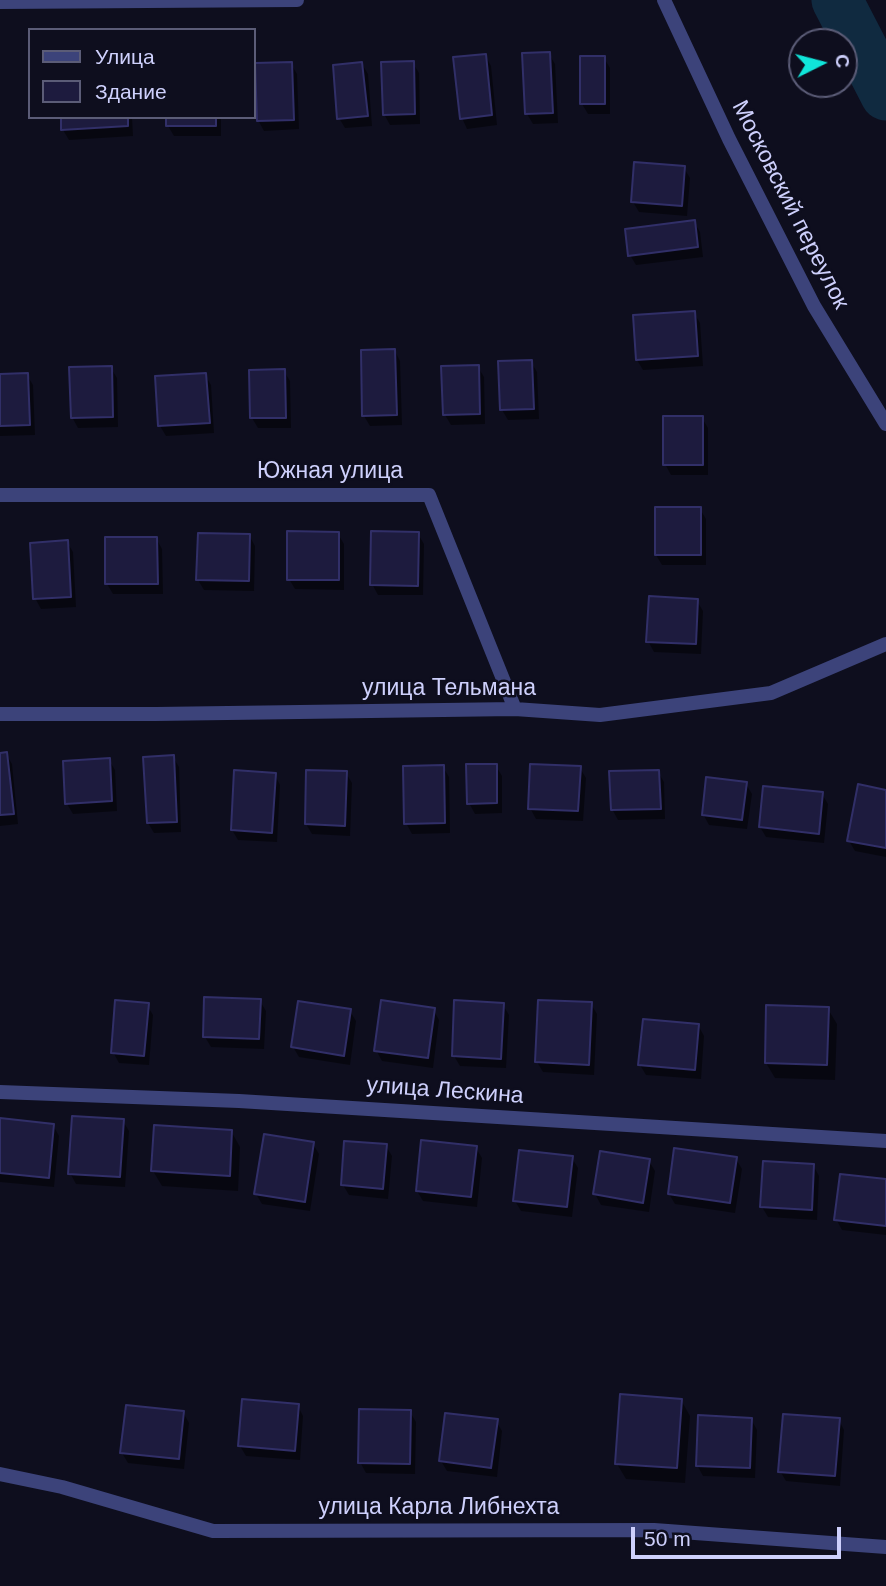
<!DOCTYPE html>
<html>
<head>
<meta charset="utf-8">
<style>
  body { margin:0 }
  #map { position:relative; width:886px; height:1586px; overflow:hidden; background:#0e0e1e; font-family:Arial,sans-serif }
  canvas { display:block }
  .legend { position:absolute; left:28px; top:28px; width:228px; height:91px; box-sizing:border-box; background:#0e0e1e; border:2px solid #5b5c77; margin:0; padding:9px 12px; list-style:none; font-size:21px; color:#ced0fc }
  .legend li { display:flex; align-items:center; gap:14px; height:35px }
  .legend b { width:35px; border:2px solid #5b5c77 }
  .north { position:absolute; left:788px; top:28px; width:70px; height:70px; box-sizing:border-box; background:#0e0e1e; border:2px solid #5b5c77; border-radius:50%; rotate:84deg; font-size:19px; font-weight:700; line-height:28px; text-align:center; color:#ced0fc }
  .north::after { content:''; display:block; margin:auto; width:24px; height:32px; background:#10e5da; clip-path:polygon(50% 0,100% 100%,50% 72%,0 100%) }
  .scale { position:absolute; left:631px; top:1527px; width:210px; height:32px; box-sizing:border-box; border:4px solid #ced0fc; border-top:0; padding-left:9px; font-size:21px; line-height:24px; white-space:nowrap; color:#ced0fc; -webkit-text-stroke:5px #0e0e1e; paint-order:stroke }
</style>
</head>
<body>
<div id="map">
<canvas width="886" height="1586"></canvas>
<ul class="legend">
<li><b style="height:9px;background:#3c437a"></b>Улица</li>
<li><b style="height:19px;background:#1d1b3e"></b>Здание</li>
</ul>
<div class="north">С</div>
<div class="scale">50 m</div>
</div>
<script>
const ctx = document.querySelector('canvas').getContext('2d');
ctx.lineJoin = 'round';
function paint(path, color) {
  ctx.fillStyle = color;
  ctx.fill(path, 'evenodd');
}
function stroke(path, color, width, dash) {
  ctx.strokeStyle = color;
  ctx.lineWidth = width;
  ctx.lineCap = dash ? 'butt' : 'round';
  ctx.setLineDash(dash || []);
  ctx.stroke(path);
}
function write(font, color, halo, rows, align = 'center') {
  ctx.font = font + ' Arial,sans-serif';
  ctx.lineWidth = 5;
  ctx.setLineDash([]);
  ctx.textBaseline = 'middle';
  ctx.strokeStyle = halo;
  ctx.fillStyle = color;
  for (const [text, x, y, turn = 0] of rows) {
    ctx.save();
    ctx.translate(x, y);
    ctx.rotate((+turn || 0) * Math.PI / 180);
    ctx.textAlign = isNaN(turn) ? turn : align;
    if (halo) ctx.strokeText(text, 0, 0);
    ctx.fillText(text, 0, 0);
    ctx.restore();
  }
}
const shadow = new Path2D(`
  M549 54 555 64 558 123 533 124 527 114Z
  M485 55 491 66 497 125 467 129 462 118Z
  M604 58 610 68V114H588L582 104Z
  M413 63 419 73 420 124 390 125 384 114Z
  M291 64 297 74 299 129 264 131 258 120Z
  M362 64 368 74 372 126 345 128 339 118Z
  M62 117H132L133 136 69 140 63 130Z
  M168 117H221V136H174L168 126Z
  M684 168 690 178 687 216 639 212 633 202Z
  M694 222 700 232 703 257 636 265 630 255Z
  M694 313 700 323 703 366 643 370 637 360Z
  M395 351 400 361 402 425 370 426 364 416Z
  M531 362 537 372 539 419 508 420 502 410Z
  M478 367 484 377 485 424 451 425 445 415Z
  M111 368 117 378 118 427 78 428 72 417Z
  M284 371 290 381 291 428H258L252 418Z
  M27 375 33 385 35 435 0 436V376Z
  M205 375 211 385 214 433 166 436 160 426Z
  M702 418 708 428V475H671L665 464Z
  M700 509 706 519V565H662L656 555Z
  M338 534 344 544V590L295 589 289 579Z
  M418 534 424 544 423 595H378L372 584Z
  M249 535 255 546 254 591 204 590 198 580Z
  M156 538 162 549 163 594H113L107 584Z
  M67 542 73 552 76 607 41 609 35 598Z
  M697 601 703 611 701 654 654 652 648 641Z
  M0 754H6L12 764 18 824 0 826Z
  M173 757 179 767 181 832 154 833 148 823Z
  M109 760 115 770 117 811 73 814 67 804Z
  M496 766 502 776V813L475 814 469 803Z
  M443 767 449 777 450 833 412 834 406 823Z
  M580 768 586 778 583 821 536 819 530 808Z
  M658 772 664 782 665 819 618 820 612 809Z
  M346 773 352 783 350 836 312 834 306 824Z
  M275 775 280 785 277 842 238 840 232 830Z
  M746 784 752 794 747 829 709 825 703 814Z
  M886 791V857L855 851 849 841Z
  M822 794 828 804 824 843 766 837 760 827Z
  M260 1001 266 1011 264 1049 211 1047 205 1037Z
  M591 1004 597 1014 594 1075 543 1072 537 1062Z
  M147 1005 153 1015 149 1065 119 1063 113 1052Z
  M503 1005 509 1015 506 1068 460 1066 454 1056Z
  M433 1009 439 1020 433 1068 382 1061 376 1050Z
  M828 1009 837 1024 835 1080 775 1078 766 1063Z
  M350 1011 356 1021 350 1065 299 1057 293 1047Z
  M698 1025 704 1036 701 1079 646 1075 640 1065Z
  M0 1120 53 1125 59 1136 54 1187 0 1182Z
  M123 1121 129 1131 125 1187 76 1184 70 1173Z
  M231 1131 240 1147 238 1191 162 1186 153 1171Z
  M313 1144 319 1154 310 1211 262 1204 256 1194Z
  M386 1146 392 1156 388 1199 349 1195 343 1185Z
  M476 1148 482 1158 477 1207 423 1201 417 1191Z
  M572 1158 578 1168 572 1217 521 1211 515 1201Z
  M736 1159 742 1169 735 1213 675 1204 669 1194Z
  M649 1161 655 1171 649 1212 601 1205 595 1194Z
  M813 1165 819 1176 817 1220 768 1217 762 1207Z
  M886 1181V1235L842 1230 836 1219Z
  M681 1400 690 1416 685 1483 626 1479 617 1464Z
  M298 1406 303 1416 300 1460 246 1456 240 1446Z
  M183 1412 189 1423 184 1469 128 1463 122 1453Z
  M410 1412 416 1422 415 1474 366 1473 360 1462Z
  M751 1419 757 1430 755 1478 703 1476 697 1465Z
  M839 1420 844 1430 840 1486 786 1481 780 1471Z
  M496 1421 502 1431 497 1477 447 1471 441 1461Z`);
const river = new Path2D(`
  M837 0 886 95`);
const building = new Path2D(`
  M550 52 553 113 525 114 522 53Z
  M486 54 492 115 460 119 453 57Z
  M580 56H605V104H580Z
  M414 61 415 114 383 115 381 62Z
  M292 62 294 120 257 121 255 63Z
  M362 62 368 116 337 119 333 65Z
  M61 117H128V126L61 130Z
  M166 117H216V126H166Z
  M634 162 685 166 682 206 631 202Z
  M695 220 698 247 628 256 625 229Z
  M695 311 698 356 636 360 633 315Z
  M395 349 397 415 362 416 361 350Z
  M532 360 534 409 500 410 498 361Z
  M479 365 480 414 443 415 441 366Z
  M112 366 113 417 71 418 69 367Z
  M285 369 286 418H250L249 370Z
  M28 373 30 425 0 426V374Z
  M206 373 210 423 158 426 155 376Z
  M663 416H703V465H663Z
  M655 507H701V555H655Z
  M287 531 339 532V580H287Z
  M371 531 419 532 418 586 370 585Z
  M198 533 250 534 249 581 196 580Z
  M105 537H157L158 584H105Z
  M68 540 71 597 33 599 30 543Z
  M649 596 698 599 696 644 646 642Z
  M7 752 14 814 0 815V753Z
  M174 755 177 822 147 823 143 757Z
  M110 758 112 801 65 804 63 761Z
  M466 764H497V803L467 804Z
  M530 764 581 766 578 811 528 809Z
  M444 765 445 823 404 824 403 766Z
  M234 770 276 773 272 833 231 830Z
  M306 770 347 771 345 826 305 824Z
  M659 770 661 809 611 810 609 771Z
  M706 777 747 782 742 820 702 815Z
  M858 784 886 790V848L847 841Z
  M763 786 823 792 819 834 759 827Z
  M204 997 261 999 259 1039 203 1037Z
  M115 1000 149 1003 144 1056 111 1053Z
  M381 1000 435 1008 428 1058 374 1051Z
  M454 1000 504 1003 501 1059 452 1056Z
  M538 1000 592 1002 589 1065 535 1062Z
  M298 1001 351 1009 344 1056 291 1047Z
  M766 1005 829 1007 827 1065 765 1063Z
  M643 1019 699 1024 695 1070 638 1065Z
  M72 1116 124 1119 120 1177 68 1174Z
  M0 1118 54 1124 49 1178 0 1173Z
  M154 1125 232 1130 230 1176 151 1171Z
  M264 1134 314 1142 305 1202 254 1194Z
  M421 1140 477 1146 471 1197 416 1191Z
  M344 1141 387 1144 383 1189 341 1185Z
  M674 1148 737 1157 730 1203 668 1194Z
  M519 1150 573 1156 567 1207 513 1201Z
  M600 1151 650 1159 643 1203 593 1194Z
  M763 1161 814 1164 812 1210 760 1207Z
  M840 1174 886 1179V1226L834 1220Z
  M620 1394 682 1399 677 1468 615 1464Z
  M242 1399 299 1404 295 1451 238 1446Z
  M126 1405 184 1411 179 1459 120 1453Z
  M359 1409 411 1410 410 1464 358 1463Z
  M445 1413 498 1419 491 1468 439 1461Z
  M783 1414 840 1418 835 1476 778 1472Z
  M698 1415 752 1418 750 1468 696 1466Z`);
const minor = new Path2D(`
  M0 2 297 0
  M0 495H429L515 709
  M0 714H156L515 709 600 715 771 693 886 644
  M0 1092 239 1101 886 1141
  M0 1474 62 1487 213 1531 654 1530 886 1547`);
const tertiary = new Path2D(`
  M664 0 729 139 814 306 886 424`);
const streetNames = [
  ["Московский переулок",790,205,63],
  ["Южная улица",330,472],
  ["улица Тельмана",449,689],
  ["улица Лескина",445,1091,4],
  ["улица Карла Либнехта",439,1508]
];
paint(shadow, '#0007');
stroke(river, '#102a40', 51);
paint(building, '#1d1b3e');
stroke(building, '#312f68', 2);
stroke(minor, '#3c437a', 14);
stroke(tertiary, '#3c437a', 14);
write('23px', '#ced0fc', '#0e0e1e', streetNames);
</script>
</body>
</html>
